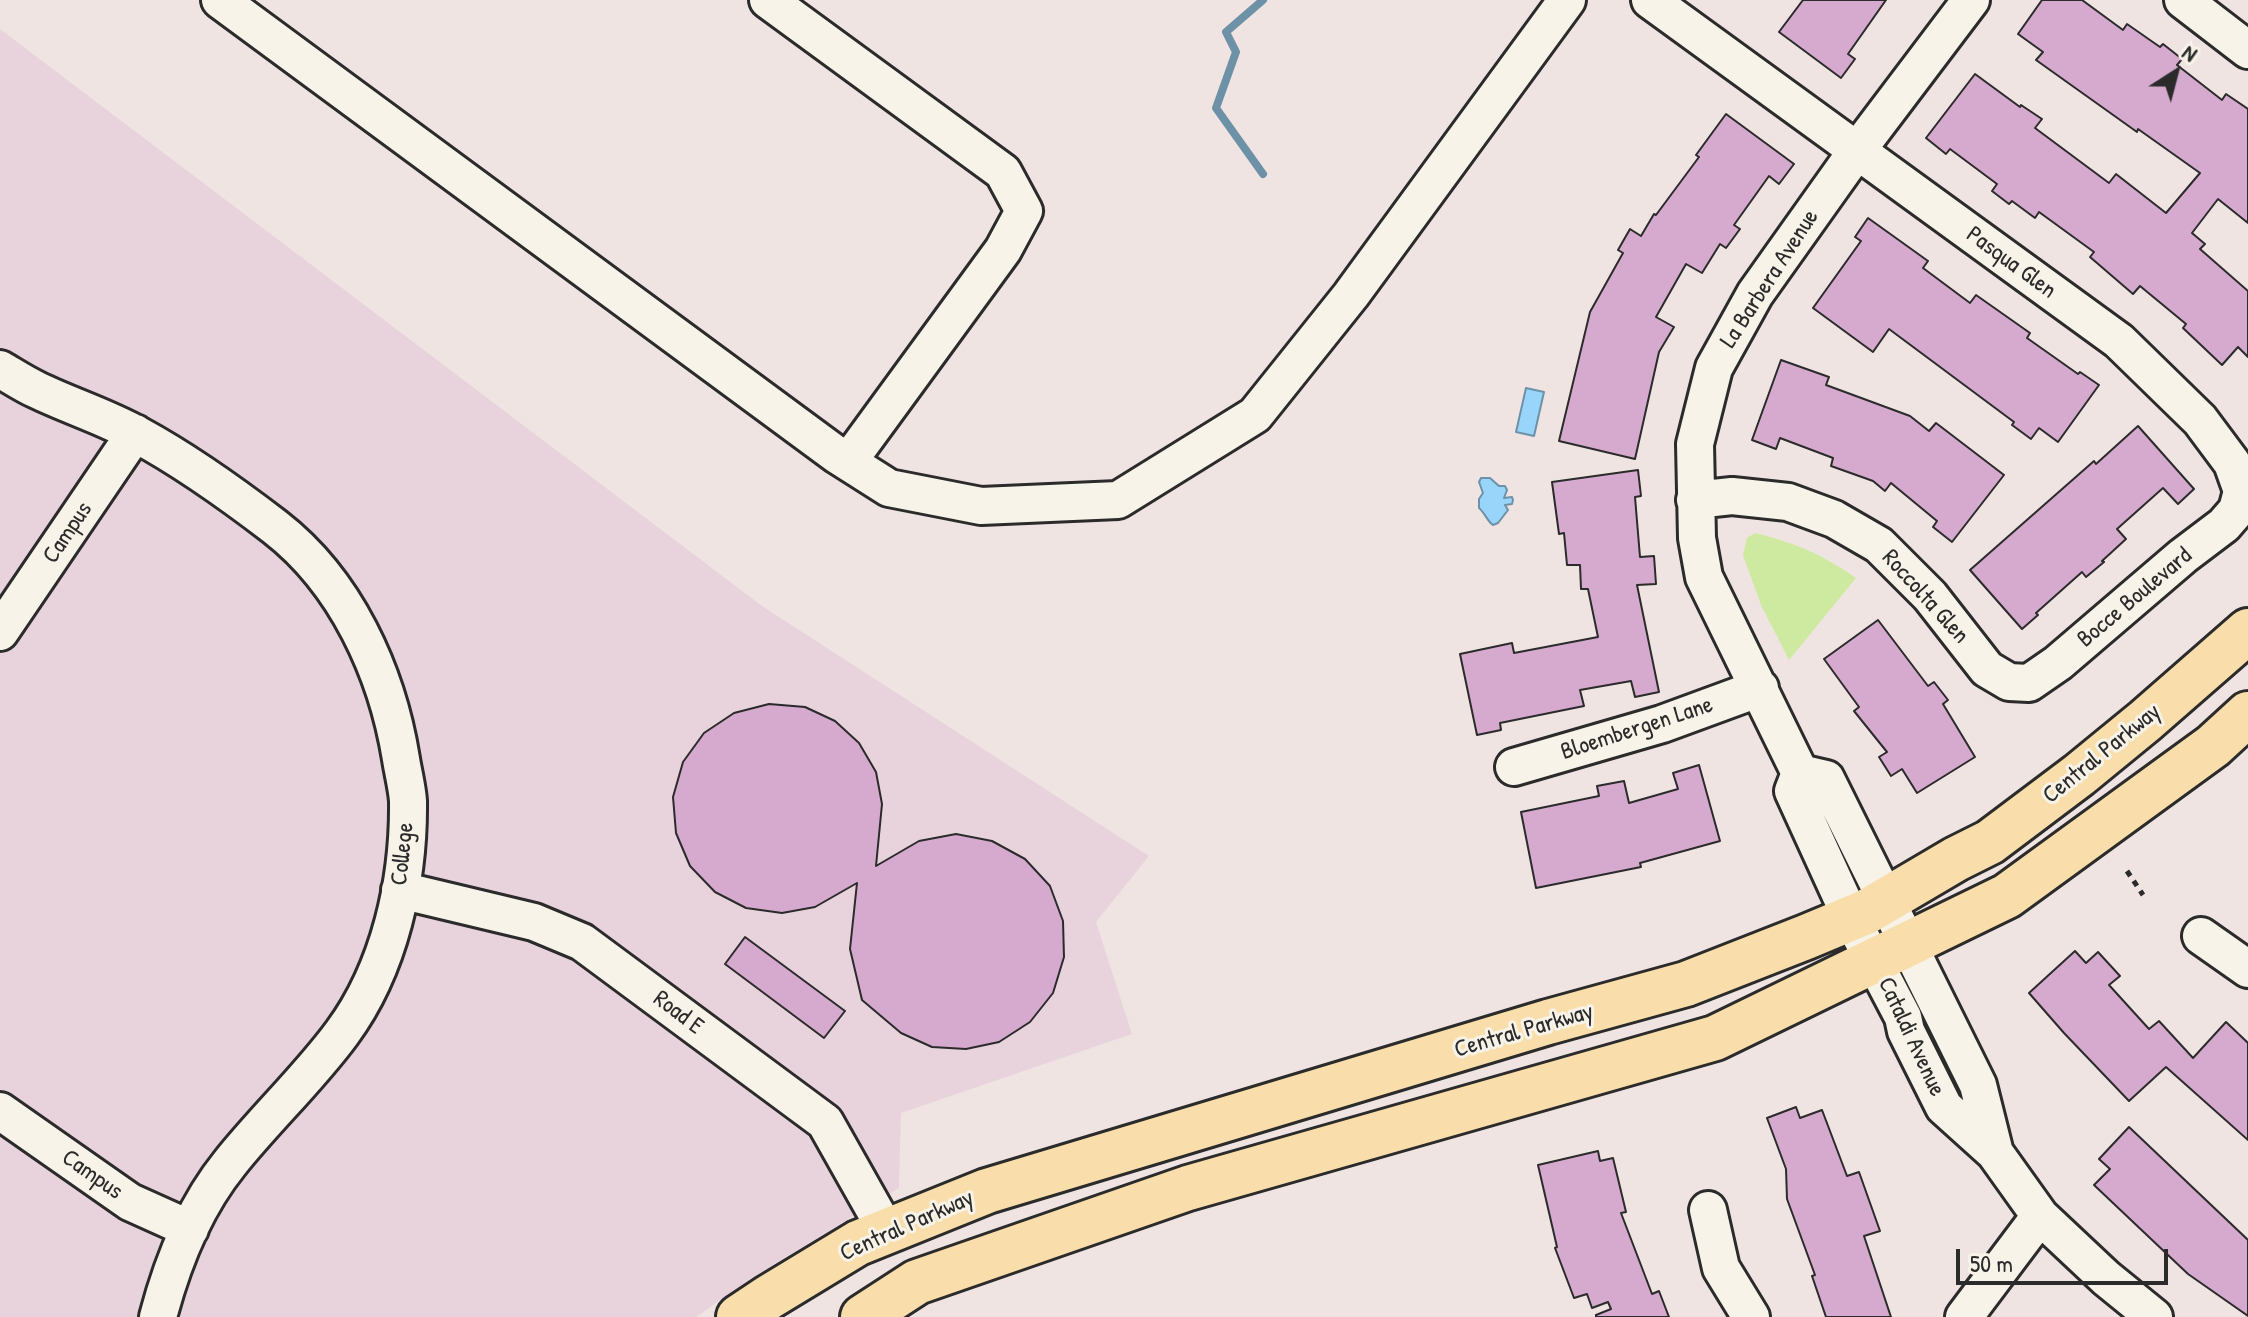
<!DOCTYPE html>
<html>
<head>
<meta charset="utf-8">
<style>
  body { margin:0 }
  #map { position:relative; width:2248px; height:1317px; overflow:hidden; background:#f0e4e3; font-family:"Patrick Hand",sans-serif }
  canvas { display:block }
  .north { position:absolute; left:2136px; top:32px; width:80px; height:80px; -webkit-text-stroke:6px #f7f3e8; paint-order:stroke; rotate:36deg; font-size:22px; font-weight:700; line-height:32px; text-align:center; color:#2b2b2b }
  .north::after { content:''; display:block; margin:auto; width:28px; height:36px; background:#2b2b2b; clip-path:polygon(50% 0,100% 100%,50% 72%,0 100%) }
  .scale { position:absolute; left:1956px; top:1249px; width:212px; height:36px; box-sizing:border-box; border:4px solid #2b2b2b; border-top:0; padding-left:10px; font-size:24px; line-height:28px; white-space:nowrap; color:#2b2b2b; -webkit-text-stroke:6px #f7f3e8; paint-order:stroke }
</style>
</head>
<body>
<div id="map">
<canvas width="2248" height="1317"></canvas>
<div class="north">N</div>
<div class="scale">50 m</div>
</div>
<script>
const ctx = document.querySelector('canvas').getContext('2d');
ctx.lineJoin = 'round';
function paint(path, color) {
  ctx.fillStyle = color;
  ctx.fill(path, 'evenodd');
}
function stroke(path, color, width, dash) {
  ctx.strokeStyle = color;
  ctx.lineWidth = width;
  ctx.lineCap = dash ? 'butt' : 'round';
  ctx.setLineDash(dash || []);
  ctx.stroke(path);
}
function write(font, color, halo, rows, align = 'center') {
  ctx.font = font + ' "Patrick Hand",sans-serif';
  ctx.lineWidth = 6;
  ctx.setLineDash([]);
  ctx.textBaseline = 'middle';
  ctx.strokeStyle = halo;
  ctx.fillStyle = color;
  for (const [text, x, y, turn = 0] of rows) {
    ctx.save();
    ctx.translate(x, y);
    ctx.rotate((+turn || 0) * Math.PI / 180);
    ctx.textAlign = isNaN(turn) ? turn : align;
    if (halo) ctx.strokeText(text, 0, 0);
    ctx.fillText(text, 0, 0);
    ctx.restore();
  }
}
const built = new Path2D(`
  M0 29 762 606 1149 856 1096 922 1132 1034 901 1113 899 1188 750 1279 696 1317H0Z`);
const green = new Path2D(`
  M1755 533C1798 544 1819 553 1856 578L1789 660 1761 605 1743 555 1747 538Z`);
const water = new Path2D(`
  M1526 388 1544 392 1534 436 1516 432Z
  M1481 478H1490L1499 486H1505L1507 490 1504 498 1512 497 1513 500 1512 504 1505 505 1508 510 1498 523 1493 525C1487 521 1485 513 1479 508V499L1483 493 1479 482Z`);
const stream = new Path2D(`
  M1263 174 1216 108 1236 52 1226 32 1263 0`);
const building = new Path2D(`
  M1803 0H1886L1848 54 1855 59 1841 78 1779 32Z
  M2042 0H2082L2123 30 2127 24 2160 47 2163 44 2182 59 2177 65 2222 100 2226 94 2248 109V223L2218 199 2192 233 2205 244 2200 249 2248 291V357L2238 347 2222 365 2183 328 2186 324 2140 286 2133 294 2090 257 2094 252 2039 212 2035 218 2012 201 2009 204 1992 191 1997 184 1950 149 1946 154 1926 138 1975 74 2020 107 2021 105 2042 119 2035 128 2109 183 2116 174 2166 213 2200 173 2138 129 2137 132 2036 60 2043 52 2018 34Z
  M1726 114 1794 164 1779 184 1769 176 1734 225 1740 229 1726 248 1720 244 1702 273 1686 264 1656 317 1674 327 1659 352 1635 459 1559 441 1590 312 1623 253 1618 250 1630 229 1641 236 1654 214 1656 215 1699 157 1696 155Z
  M1868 218 1928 261 1923 268 1970 303 1976 295 2030 333 2027 338 2078 374 2080 372 2099 385 2058 442 2039 428 2031 439 2012 425 2014 422 1889 329 1873 352 1813 308 1861 241 1855 237Z
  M1781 360 1829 377 1826 385 1910 416 1929 431 1936 423 2004 475 1952 542 1933 527 1937 521 1891 483 1885 491 1873 481 1831 466 1833 458 1780 438 1776 449 1752 440Z
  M2138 426 2194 489 2178 504 2163 488 2117 529 2126 539 2102 561 2104 562 2086 577 2082 572 2036 613 2038 615 2022 629 1970 570 2094 461 2096 464Z
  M1638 470 1641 496 1635 497 1640 557 1654 556 1656 584 1637 585 1659 692 1635 697 1631 681 1580 690 1584 706 1500 723 1501 730 1477 735 1460 654 1512 643 1514 653 1598 637 1588 589H1581L1580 565H1567L1564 533 1559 534 1552 482Z
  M1878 620 1928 686 1934 682 1948 700 1943 704 1975 757 1917 793 1902 769 1891 776 1879 757 1887 752 1854 711 1859 707 1824 659Z
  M769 704 805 707 835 721 859 743 876 772 882 804 876 866 919 841 956 834 992 841 1025 859 1050 886 1063 921 1064 957 1053 993 1030 1022 999 1042 966 1049 932 1047 901 1033 862 1000 850 949 857 883 815 907 782 913 746 908 715 892 690 866 676 833 673 797 683 762 704 733 734 713Z
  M1699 765 1720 841 1640 863 1641 867 1536 888 1521 812 1599 796 1597 786 1624 781 1629 803 1678 789 1673 773Z
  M745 937 845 1011 824 1038 725 964Z
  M2075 951 2086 963 2098 952 2120 976 2109 985 2149 1029 2159 1021 2193 1058 2226 1022 2248 1043V1140L2166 1067 2129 1101 2064 1033 2029 993Z
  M1796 1107 1800 1118 1822 1110 1847 1176 1859 1172 1880 1231 1864 1236 1891 1317H1826L1812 1276 1815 1275 1787 1199 1786 1169 1767 1118Z
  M2129 1127 2248 1240V1316L2188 1274 2094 1185 2110 1169 2099 1159Z
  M1598 1151 1600 1161 1613 1158 1626 1212 1621 1213 1652 1294 1659 1291 1669 1317H1596V1315L1611 1309 1608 1302 1592 1308 1587 1294 1574 1298 1555 1248 1557 1247 1538 1165Z`);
const path = new Path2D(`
  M2127 871 2143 895`);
const minor = new Path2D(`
  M220 0 837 455 889 488 981 506 1118 500 1255 415 1351 295 1567 0
  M768 0 1003 172 1024 211 1003 250 848 462
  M1650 0 2119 341 2200 420 2232 463 2242 491 2237 510 2224 525 2183 556 2058 663 2029 683 2009 682 1987 669 1930 596 1879 545 1834 519 1788 502 1732 496 1695 500
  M1971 0 1856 152 1755 294 1714 368 1695 444 1697 538 1704 577 1800 773 1793 791 1851 918 1903 1017 1906 1031 1944 1107 1995 1153 2040 1216 2106 1278 2154 1317
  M2183 0 2248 50
  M0 369C12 376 24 384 37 390 70 406 106 417 138 435 186 461 232 494 275 527 346 582 387 672 401 759 403 772 407 787 408 801 409 880 390 968 342 1033 309 1078 265 1119 230 1163 195 1206 172 1264 158 1317
  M0 632 135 433
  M1514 767 1662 724 1760 688
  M1800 773 1826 779 1978 1085 1995 1153
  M400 890 534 922 582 942 825 1122 887 1232
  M2201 936 2248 969
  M0 1111 130 1202 190 1229
  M1708 1210 1721 1268 1751 1317
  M1964 1317 2040 1216`);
const major = new Path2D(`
  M739 1317 769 1297 858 1243 987 1191 1548 1022 1686 984 1806 937 1866 912 1956 859 1990 842 2079 775 2145 721 2248 631
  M863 1317 917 1282 1188 1188 1715 1038 2007 896 2213 746 2248 714`);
const streetNames = [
  ["Pasqua Glen",2011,263,36],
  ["La Barbera Avenue",1770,279,-57],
  ["Campus",68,533,-56],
  ["Roccolta Glen",1925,597,48],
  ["Bocce Boulevard",2135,598,-40],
  ["Bloembergen Lane",1637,729,-18],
  ["Central Parkway",2102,754,-39],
  ["College",403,854,-84],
  ["Road E",678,1013,37],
  ["Central Parkway",1524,1031,-16],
  ["Cataldi Avenue",1911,1037,65],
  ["Campus",92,1175,35],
  ["Central Parkway",907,1226,-24]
];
paint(built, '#e8d3dd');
paint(green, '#cee9a0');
paint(water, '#99d5fa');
stroke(water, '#6d91a7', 2);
stroke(stream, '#6d91a7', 8);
paint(building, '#d5aace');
stroke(building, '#2b2b2b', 2);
stroke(minor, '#2b2b2b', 42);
stroke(major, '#2b2b2b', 50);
stroke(path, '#2b2b2b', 5, [6, 6]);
stroke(minor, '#f7f3e8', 36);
stroke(major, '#f9deab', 44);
write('24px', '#2b2b2b', '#f7f3e8', streetNames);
</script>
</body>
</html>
